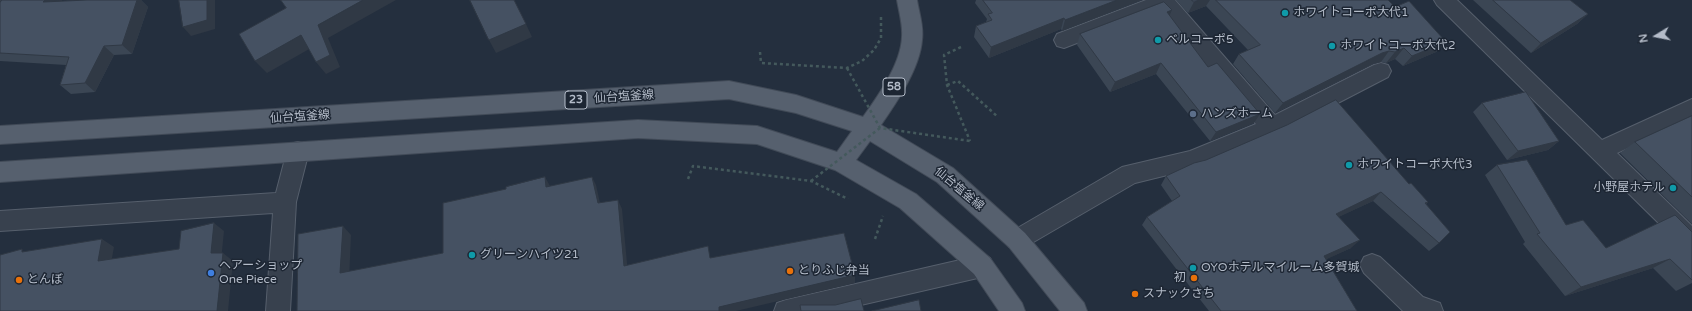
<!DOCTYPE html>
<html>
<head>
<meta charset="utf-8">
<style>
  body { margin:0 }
  #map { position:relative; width:1692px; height:311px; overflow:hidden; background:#242f3e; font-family:"Varela Round",sans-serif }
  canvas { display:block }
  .north { position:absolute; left:1636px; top:16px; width:40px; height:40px; -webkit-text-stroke:3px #1d2633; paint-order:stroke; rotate:260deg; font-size:11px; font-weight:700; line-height:16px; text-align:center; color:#b4bcc9 }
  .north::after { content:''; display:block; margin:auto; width:14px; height:18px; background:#b4bcc9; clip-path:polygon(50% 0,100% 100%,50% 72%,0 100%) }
</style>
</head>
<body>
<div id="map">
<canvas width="1692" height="311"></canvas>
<div class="north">N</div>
</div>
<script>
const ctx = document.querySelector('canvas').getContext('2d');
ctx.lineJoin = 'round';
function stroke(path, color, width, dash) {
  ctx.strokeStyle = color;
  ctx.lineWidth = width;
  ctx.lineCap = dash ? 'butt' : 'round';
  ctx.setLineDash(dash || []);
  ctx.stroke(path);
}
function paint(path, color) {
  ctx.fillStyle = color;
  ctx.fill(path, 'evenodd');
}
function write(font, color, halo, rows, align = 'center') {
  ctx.font = font + ' "Varela Round","Noto Sans JP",sans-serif';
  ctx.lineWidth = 3;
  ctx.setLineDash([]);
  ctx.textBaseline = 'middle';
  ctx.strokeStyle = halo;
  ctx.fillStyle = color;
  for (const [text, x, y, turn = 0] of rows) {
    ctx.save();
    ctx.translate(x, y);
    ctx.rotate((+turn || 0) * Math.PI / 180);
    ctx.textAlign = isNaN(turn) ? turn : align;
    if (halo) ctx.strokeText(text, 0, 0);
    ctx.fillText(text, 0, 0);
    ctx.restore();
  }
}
const path = new Path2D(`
  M961 47 944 55 947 85 970 141
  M760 52 761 63 847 68 862 61 874 50 881 38V16
  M947 85 958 81 998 117
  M688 179 693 166 811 181 848 199
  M875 239 883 216`);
const minor = new Path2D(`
  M0 0H12L7 7 0 10Z
  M1146 0H1175L1275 115 1374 65 1381 63 1388 65 1391 71 1388 77 1280 133 1200 167 1135 183 1025 247 1017 250 1009 247 1005 240 1009 233 1122 167 1190 151 1256 124 1160 11 1064 48 1057 46 1054 40 1057 34Z
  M1434 0H1457L1602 140 1692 99V118L1617 153 1692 226V251L1684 248 1437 5Z
  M298 142 306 144 309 151 296 202 290 311H266L273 213 0 231V211L276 193 287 151 290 144Z
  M1372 254 1380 257 1423 297 1440 303 1443 311H1403L1364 273 1360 265 1364 257Z
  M982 255 990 258 994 266 990 274 982 277 835 311H774L777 303 786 300Z`);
const primary = new Path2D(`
  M897 0H917C919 13 924 26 922 40 920 68 897 102 881 125L953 168 1025 233 1084 303 1087 311H1060L1009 247 937 182 870 141 856 160 916 194 990 258 1022 303 1025 311H999L974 274 900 208 835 170 757 144 638 138 0 182V162L638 120 757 126 837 152 852 131 796 113 729 99 0 144V126L729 81 796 95 863 117C878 96 901 64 902 37 903 25 899 12 897 0Z`);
const pathBridge = new Path2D(`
  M847 68 880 128 970 141
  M811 181 880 128`);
const wall = new Path2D(`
  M2 0H62L61 1 87 0H141L148 7 132 54 114 55 95 92 71 94 60 85 66 65 0 61V3Z
  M976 0H1142L1062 31 1061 29 989 58 974 37 976 26 986 22 987 19 975 3Z
  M1176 0H1388L1395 7 1446 42 1436 52 1403 66 1395 59 1386 63 1381 62 1373 64 1275 113 1233 64 1239 54 1248 50 1206 6 1188 13Z
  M1473 0H1570L1588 14 1577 24 1531 53Z
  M1169 15 1208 67 1254 123 1210 141 1156 74 1110 92 1077 45 1080 34Z
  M1482 103 1559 141 1548 150 1507 160 1473 112Z
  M1692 116V224L1620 153 1635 142Z
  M1497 165 1566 225 1606 248 1692 232V283L1676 291 1653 268 1565 296 1523 244 1525 242 1485 175Z
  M1166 176 1409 184 1428 202 1426 204 1439 243 1429 251 1373 201 1338 217 1351 248 1326 259 1357 311H1209L1142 225 1147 217 1172 201 1161 185Z`);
const shadedWall = new Path2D(`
  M45 0H62L53 12 43 2Z
  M137 0H141L148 7 132 54 122 45Z
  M207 0H215V29L191 36 183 27Z
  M363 0H396L328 38 340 67 326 74 316 62 318 25Z
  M1117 0H1142L1062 31 1065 20Z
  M1199 0H1210L1206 6 1188 13 1194 2Z
  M1172 10 1167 21V12Z
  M1588 14 1577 24 1531 53 1541 43Z
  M1064 18 1061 29 989 58 991 47Z
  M526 24 532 37 496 53 489 40Z
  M301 35 311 48 267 73 255 61Z
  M1446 42 1436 52 1403 66 1412 56Z
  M104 46 114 55 95 92 85 83Z
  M1404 48 1395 59 1386 63 1395 52Z
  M1389 51 1381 62 1373 64 1275 113 1283 103 1382 53Z
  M1161 63 1156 74 1110 92 1115 82Z
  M1260 114 1254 123 1210 141 1216 132Z
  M1559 141 1548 150 1507 160 1518 151Z
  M545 177 550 186 546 187Z
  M592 177 596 185 602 212 598 203Z
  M1381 192 1373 201 1328 222 1336 214Z
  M618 200 622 209 628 274 624 266Z
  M214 223 224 231 221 261 211 253Z
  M343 226 351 235 349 281 340 273Z
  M102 239 114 247 110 269 98 261Z
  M1360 240 1351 248 1316 264 1324 256Z
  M223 253 233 261 228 311H217Z
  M1670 259 1653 268 1565 296 1581 287Z
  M855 275V283L736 311H719V307Z`);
const building = new Path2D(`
  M2 0H45L43 2 87 0H137L122 45 104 46 85 83 60 85 69 57 0 53V3Z
  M179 0H207V20L183 27Z
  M281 0H363L318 25 330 55 316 62 301 35 255 61 239 34 286 8Z
  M470 0H514L526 24 489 40Z
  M983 0H1117L1065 20 1064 18 991 47 976 26 992 20 988 14 992 13Z
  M1192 0H1199L1194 2Z
  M1216 0H1388L1395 7 1409 1 1446 42 1412 56 1404 48 1395 52 1389 51 1382 53 1283 103 1239 54 1260 45Z
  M1493 0H1570L1588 14 1541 43Z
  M1164 2 1172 10 1167 12 1208 67 1217 63 1260 114 1216 132 1161 63 1115 82 1080 34Z
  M1526 92 1559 141 1518 151 1482 103Z
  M1336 100 1409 184 1411 183 1428 202 1425 203 1450 232 1439 243 1381 192 1336 214 1360 240 1324 256 1357 311H1221L1147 217 1180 196 1166 176 1194 163 1206 160 1287 125Z
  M1692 116V197L1635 142Z
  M1527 160 1566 225 1583 220 1606 248 1675 215 1692 232V280L1670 259 1581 287 1537 234 1540 233 1497 165Z
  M545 177 546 187 592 177 598 203 618 200 624 266 708 246 710 258 844 233 855 275 719 307V311H297L298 234 343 226 340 273 443 253V203L506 189V187Z
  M214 223 211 253H223L217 311H0V255L22 249V252L102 239 98 261 179 249 181 231Z
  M861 299 864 311H801L800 305H835Z
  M919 300 921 311H872Z`);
const markers = [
  [1285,13,4,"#0f9aa8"],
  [1158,40,4,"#0f9aa8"],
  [1332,46,4,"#0f9aa8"],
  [1193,114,4,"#5c6f8a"],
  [1349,165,4,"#0f9aa8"],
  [1673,188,4,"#0f9aa8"],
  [472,255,4,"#0f9aa8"],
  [1193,268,4,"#0f9aa8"],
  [790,271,4,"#e8710a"],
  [211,273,4,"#3f7fe0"],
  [1194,278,4,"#e8710a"],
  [19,280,4,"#e8710a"],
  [1135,294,4,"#e8710a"]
];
const shields = [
  [894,87,22],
  [576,100,22]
];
const shieldNames = [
  ["58",894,87],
  ["23",576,100]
];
const poiNames = [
  ["ホワイトコーポ大代1",1293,13],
  ["ベルコーポ5",1166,40],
  ["ホワイトコーポ大代2",1340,46],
  ["ハンズホーム",1201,114],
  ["ホワイトコーポ大代3",1357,165],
  ["小野屋ホテル",1665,188,"right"],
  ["グリーンハイツ21",480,255],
  ["ヘアーショップ",219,266],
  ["One Piece",219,280],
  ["OYOホテルマイルーム多賀城",1201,268],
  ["とりふじ弁当",798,271],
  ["初",1186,278,"right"],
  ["とんぼ",27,280],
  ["スナックさち",1143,294]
];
const streetNames = [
  ["仙台塩釜線",624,97,-4],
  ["仙台塩釜線",300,117,-4],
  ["仙台塩釜線",959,189,40]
];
stroke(minor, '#565f6c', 2);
stroke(primary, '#414a57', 2);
stroke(path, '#44595c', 2.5, [3, 3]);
paint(minor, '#38414e');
paint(primary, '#56606e');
stroke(pathBridge, '#44595c', 2.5, [3, 3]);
paint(wall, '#3b4654');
paint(shadedWall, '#303945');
paint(building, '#455162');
stroke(building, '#303945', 1);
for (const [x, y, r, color] of markers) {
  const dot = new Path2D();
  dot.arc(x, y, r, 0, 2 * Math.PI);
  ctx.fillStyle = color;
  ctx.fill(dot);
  stroke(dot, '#1d2633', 1.5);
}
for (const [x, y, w] of shields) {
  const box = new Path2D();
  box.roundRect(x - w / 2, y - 9, w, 18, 3);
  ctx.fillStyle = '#1d2633';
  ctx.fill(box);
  stroke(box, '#b4bcc9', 1);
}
write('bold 11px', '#b4bcc9', null, shieldNames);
write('12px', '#b4bcc9', '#1d2633', poiNames, 'left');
write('12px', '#b4bcc9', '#1d2633', streetNames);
</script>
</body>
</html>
